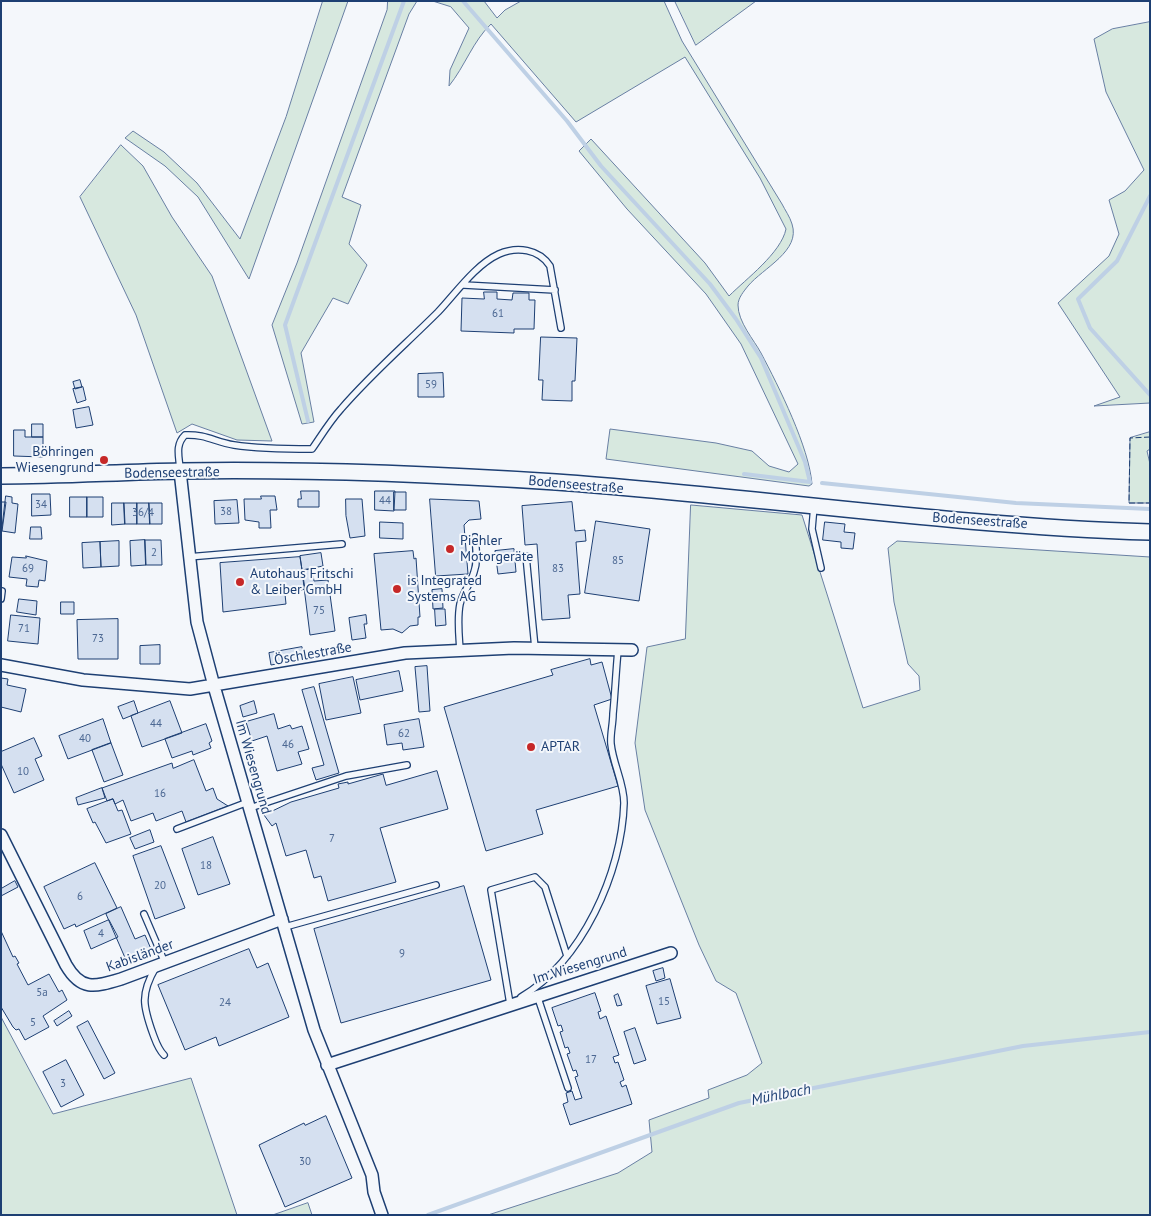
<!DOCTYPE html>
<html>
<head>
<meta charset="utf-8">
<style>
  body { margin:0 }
  #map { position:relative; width:1151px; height:1216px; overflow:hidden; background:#f4f7fb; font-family:"PT Sans",sans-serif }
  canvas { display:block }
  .frame { position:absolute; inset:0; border:2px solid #1d3f73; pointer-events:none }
</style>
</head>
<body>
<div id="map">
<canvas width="1151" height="1216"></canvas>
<div class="frame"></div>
</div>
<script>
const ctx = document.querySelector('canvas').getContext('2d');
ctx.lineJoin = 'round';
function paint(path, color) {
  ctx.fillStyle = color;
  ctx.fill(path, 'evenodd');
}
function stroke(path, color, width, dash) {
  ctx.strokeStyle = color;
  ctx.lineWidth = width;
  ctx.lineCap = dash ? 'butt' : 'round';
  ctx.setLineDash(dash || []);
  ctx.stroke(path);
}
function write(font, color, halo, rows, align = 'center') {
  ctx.font = font + ' "PT Sans",sans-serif';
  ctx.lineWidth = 4;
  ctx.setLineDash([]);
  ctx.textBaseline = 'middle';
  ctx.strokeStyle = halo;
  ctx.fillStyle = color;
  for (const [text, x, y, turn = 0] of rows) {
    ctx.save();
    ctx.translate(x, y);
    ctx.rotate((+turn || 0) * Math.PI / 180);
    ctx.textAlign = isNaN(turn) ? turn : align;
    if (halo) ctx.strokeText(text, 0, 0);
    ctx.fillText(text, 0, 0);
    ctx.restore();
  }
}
const green = new Path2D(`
  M323 1H348L249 279 198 197 165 166 125 138 133 131 164 152 197 183 240 239 286 117Z
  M388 1H417L409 14 342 197 361 205 349 244 367 265 348 304 333 298 301 353 314 422 302 424 272 325 297 263 387 10Z
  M433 1H484L497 18 505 10 521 1H664L682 41 782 204C785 210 790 217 792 224 801 251 763 268 748 286 744 291 738 298 738 305 738 322 754 340 761 353 779 387 809 447 812 484L809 486 606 459 610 429 716 443 752 451 769 466 789 472 798 464 741 344 706 294 627 209 579 151 591 139 705 263 729 296C746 279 781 253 786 229L760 178 685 57 576 122 491 24C473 41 465 66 449 86L450 70 469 28 451 7Z
  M675 1H756L696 45Z
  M1150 22V403L1094 406 1120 397 1058 303 1109 256 1119 234 1109 200 1125 191 1144 170 1106 92 1094 39 1112 29Z
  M121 145 143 166 172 217 212 276 272 441 237 440 192 424 177 433 136 315 80 197Z
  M1150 432V449L1147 451 1150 464V503H1129L1130 438Z
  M691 505 802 515 863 708 920 690 919 676 908 664 894 602 888 548 897 541 1150 557V1215H488L618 1173 652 1152 649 1120 709 1098 708 1090 747 1075 762 1063 736 993 716 981 699 945 645 810 635 743 647 647 685 639Z
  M1 1017 53 1114 191 1078 237 1215H1Z
  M308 1203 312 1215H273Z`);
const stream = new Path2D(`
  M463 1 567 121 601 166 710 284 736 319 761 358 805 462 810 482 744 474
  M1150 196 1117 261 1078 299 1090 328 1150 395
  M308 421 285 325 404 1
  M822 483 1016 503 1150 509
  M428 1215 739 1103 1023 1046 1150 1032`);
const building = new Path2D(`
  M484 292H497V299L512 300 513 293H529V300H535L534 329H514V333L461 331 462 298 484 299Z
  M541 337 577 338 575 381H572V401L542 400 543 380H539Z
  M443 373 444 397H418V374Z
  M80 380 82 387 75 389 73 382Z
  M83 387 86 400 77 403 73 389Z
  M89 407 93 425 76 428 73 410Z
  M32 424H43V437H32Z
  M14 430H25V437H43V457L14 456Z
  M301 491H319V507H298V499H301Z
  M375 491H395L394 511 375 510Z
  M394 492H406V510H394Z
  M32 494H50L51 515 32 516Z
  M6 496 12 497V503L18 504 15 533 2 531Z
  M261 496H275L277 510H270L271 528H259V522L245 520 244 499H261Z
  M70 497H87V517H70Z
  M87 497H103V517H87Z
  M346 499H362L365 536 350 538 346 516Z
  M430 499 479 501 481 519 469 520 464 525 468 574 436 576Z
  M237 500 239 523 215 524 214 501Z
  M1 502H6L2 531H1Z
  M572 502 575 531 585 530 586 541 576 542 580 594 568 595 570 618 542 620 537 544 525 545 522 506Z
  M112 503H124L125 524 112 525Z
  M124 503H137V524H125Z
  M137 503H149L150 524H137Z
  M149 503H162V524H150Z
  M596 521 650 529 639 601 585 593Z
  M380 522 403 523V539L380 538Z
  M825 522 845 524 844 532 855 533 853 549 841 548V542L823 540Z
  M31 527H41L42 539H30Z
  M145 540 146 565 131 566 130 541Z
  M145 540H161L162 565H146Z
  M119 541V566L101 567 100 542Z
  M100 542 101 567 83 568 82 543Z
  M514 549 516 572 498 574 495 551Z
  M413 551 414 559 416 558 420 617H418V625L410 626 402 633 393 629 381 630 374 554Z
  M321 553 323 566 302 570 300 556Z
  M26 556 47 561 45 581 39 580 38 587 26 586 27 579 9 577 12 557 26 558Z
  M300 557 305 589 285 594 286 604 223 612 220 563Z
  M312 569 314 581 328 580 335 631 310 635 302 571Z
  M442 589 443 608 433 609 432 590Z
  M19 599 37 601 36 615 17 612Z
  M61 602H74V614H61Z
  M435 609H445L446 625 436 626Z
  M11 615 40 618 38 644 8 641Z
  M366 615 367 624H364L366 638 352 640 349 618Z
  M118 619V659H78L77 620Z
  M160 645V664H140V646Z
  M302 647 304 659 271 665 269 653Z
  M590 659 591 665 602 662 612 699 594 705 618 786 536 810 543 834 486 851 444 707 553 675 551 670Z
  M427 666 430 711 419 712 415 667Z
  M399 671 403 691 360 700 356 680Z
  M353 677 361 713 326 720 319 684Z
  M1 678 8 679 7 685 26 689 21 712 1 707Z
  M314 687 339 773 316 780 312 768 324 765 302 690Z
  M134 701 138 713 123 719 118 707Z
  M170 701 182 733 142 747 131 716Z
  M254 701 257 713 243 717 240 706Z
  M274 714 278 729 290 725 292 729 302 726 309 749 298 752 302 764 277 771 267 736 252 741 246 722Z
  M103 719 111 743 68 759 59 736Z
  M419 719 424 747 403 750 402 743 387 745 384 725Z
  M206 724 212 741 209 743 211 748 193 755 192 751 172 758 165 739Z
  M34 738 42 756 35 759 44 780 14 793 1 764V752Z
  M111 743 123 775 104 782 92 750Z
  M194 760 206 791 213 788 217 799 228 806 186 822 182 811 156 821 153 813 131 821 123 800 115 804 113 799 107 801 102 788 172 763 173 768Z
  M437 771 448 809 380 828 396 882 328 901 321 876 314 878 306 850 286 856 276 823 272 826 264 815 291 802 339 788 338 784 348 782V784L383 774 386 785Z
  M102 788 105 798 78 805 76 798Z
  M113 799 118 811 122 810 131 834 106 843 95 822 93 823 87 809Z
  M150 830 154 842 135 849 130 838Z
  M213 837 230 884 198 895 182 849Z
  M161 846 185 908 155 919 133 856Z
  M95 863 117 908 76 927 75 924 64 929 44 887Z
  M15 881 18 887 1 896V889Z
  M464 886 491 980 341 1023 314 929Z
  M121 907 135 939 145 935 151 949 126 960 106 914Z
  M109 920 118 937 91 949 84 931Z
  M1 931 13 957 15 956 19 963 17 964 28 985 49 974 59 992 62 990 67 1000 43 1016 49 1027 25 1040 19 1029 16 1030 13 1027 1 1007Z
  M249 949 257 968 268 963 289 1017 219 1046 216 1037 185 1050 158 985Z
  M663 968 665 978 656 981 653 971Z
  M670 979 681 1018 657 1024 646 986Z
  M595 993 601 1011 598 1012 600 1019 606 1016 619 1055 613 1057 615 1063 618 1062 624 1080 620 1082 622 1087 626 1085 632 1104 570 1125 563 1104 568 1102 566 1093 572 1091 575 1100 582 1098 575 1077 578 1076 576 1070 573 1071 567 1054 570 1053 568 1047 565 1048 560 1032 563 1031 561 1025 558 1026 552 1008Z
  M618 994 622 1005 617 1006 614 996Z
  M69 1011 72 1016 57 1026 54 1021Z
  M88 1021 115 1073 104 1079 77 1027Z
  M635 1028 646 1060 634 1064 624 1032Z
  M66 1060 84 1095 61 1107 43 1072Z
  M326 1116 352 1178 285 1207 259 1145 304 1123 305 1125Z`);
const service = new Path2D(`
  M464 285 555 290
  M180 469C179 456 175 445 185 435 206 434 215 442 234 445 260 449 286 449 312 449 321 436 330 421 341 409 371 374 406 344 438 312 456 293 475 265 499 254 517 246 539 249 550 266L561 328
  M814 506 812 529 821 568
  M526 556 535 648
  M188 557 342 544
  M1 599 2 591
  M460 650C459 635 457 619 460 604 463 592 471 583 474 572 478 561 476 549 475 537
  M250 808 346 776 407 765
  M177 829 248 802
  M144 914 165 963
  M285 927 436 885
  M156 967C140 994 143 1006 153 1034 156 1042 158 1049 164 1055
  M537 995 568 1088
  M521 997C582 961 622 873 624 803 624 783 613 764 611 744 610 735 613 724 613 714 615 693 616 671 618 650
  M513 1002 510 1004 491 890 535 877 545 887 567 956`);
const minor = new Path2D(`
  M180 471 197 622 214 686 314 1030 372 1175 374 1192 382 1215
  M1 665 83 680 190 689 405 653 514 648 632 650
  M1 835 66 965C81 991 94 987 121 979L282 919
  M327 1065 671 953`);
const tertiary = new Path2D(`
  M1 476C61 476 121 472 180 471 305 469 431 474 556 482 754 496 951 526 1150 532`);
const fence = new Path2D(`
  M1150 437 1130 438 1129 503H1150`);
const markers = [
  [104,460,5,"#c62828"],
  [450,549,5,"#c62828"],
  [240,582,5,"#c62828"],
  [397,589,5,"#c62828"],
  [531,747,5,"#c62828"]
];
const numberNames = [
  ["61",498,314],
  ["59",431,385],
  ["44",385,501],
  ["34",41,505],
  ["38",226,512],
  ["36/4",143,513],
  ["2",154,553],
  ["85",618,561],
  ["69",28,569],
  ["83",558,569],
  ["75",319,611],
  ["71",24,629],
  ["73",98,639],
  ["44",156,724],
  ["62",404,734],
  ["40",85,739],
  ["46",288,745],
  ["10",23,772],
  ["16",160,794],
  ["7",332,839],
  ["18",206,866],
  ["20",160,886],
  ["6",80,897],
  ["4",101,934],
  ["9",402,954],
  ["5a",42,993],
  ["15",664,1002],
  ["24",225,1003],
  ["5",33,1023],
  ["17",591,1060],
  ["3",63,1084],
  ["30",305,1162]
];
const poiNames = [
  ["Böhringen",94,452,"right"],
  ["Wiesengrund",94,468,"right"],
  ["Piehler",460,541],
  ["Motorgeräte",460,557],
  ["Autohaus Fritschi",250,574],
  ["& Leiber GmbH",250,590],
  ["is Integrated",407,581],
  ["Systems AG",407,597],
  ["APTAR",541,747]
];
const streetNames = [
  ["Bodenseestraße",172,473,-1],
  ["Bodenseestraße",576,485,5],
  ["Bodenseestraße",980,521,4],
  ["Öschlestraße",313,654,-10],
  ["Im Wiesengrund",253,767,74],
  ["Kabisländer",140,956,-20],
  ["Im Wiesengrund",580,966,-17]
];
const waterNames = [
  ["Mühlbach",781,1095,-11]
];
paint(green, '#d7e8df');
stroke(green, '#687fa3', 1);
stroke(stream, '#bed0e5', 4);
paint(building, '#d5e0f0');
stroke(building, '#1d3f73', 1);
stroke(service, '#1d3f73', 8);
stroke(minor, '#1d3f73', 14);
stroke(tertiary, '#1d3f73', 18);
stroke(service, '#f4f7fb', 5.5);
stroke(minor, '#f4f7fb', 11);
stroke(tertiary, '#f4f7fb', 15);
stroke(fence, '#1d3f73', 1, [6, 2.5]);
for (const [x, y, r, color] of markers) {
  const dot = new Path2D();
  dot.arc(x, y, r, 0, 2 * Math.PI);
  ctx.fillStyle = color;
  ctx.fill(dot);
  stroke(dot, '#f4f7fb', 2);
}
write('11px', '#4b6792', null, numberNames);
write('14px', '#1d3f73', '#f4f7fb', poiNames, 'left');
write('14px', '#1d3f73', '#f4f7fb', streetNames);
write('italic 15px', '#1d3f73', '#f4f7fb', waterNames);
</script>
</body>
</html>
